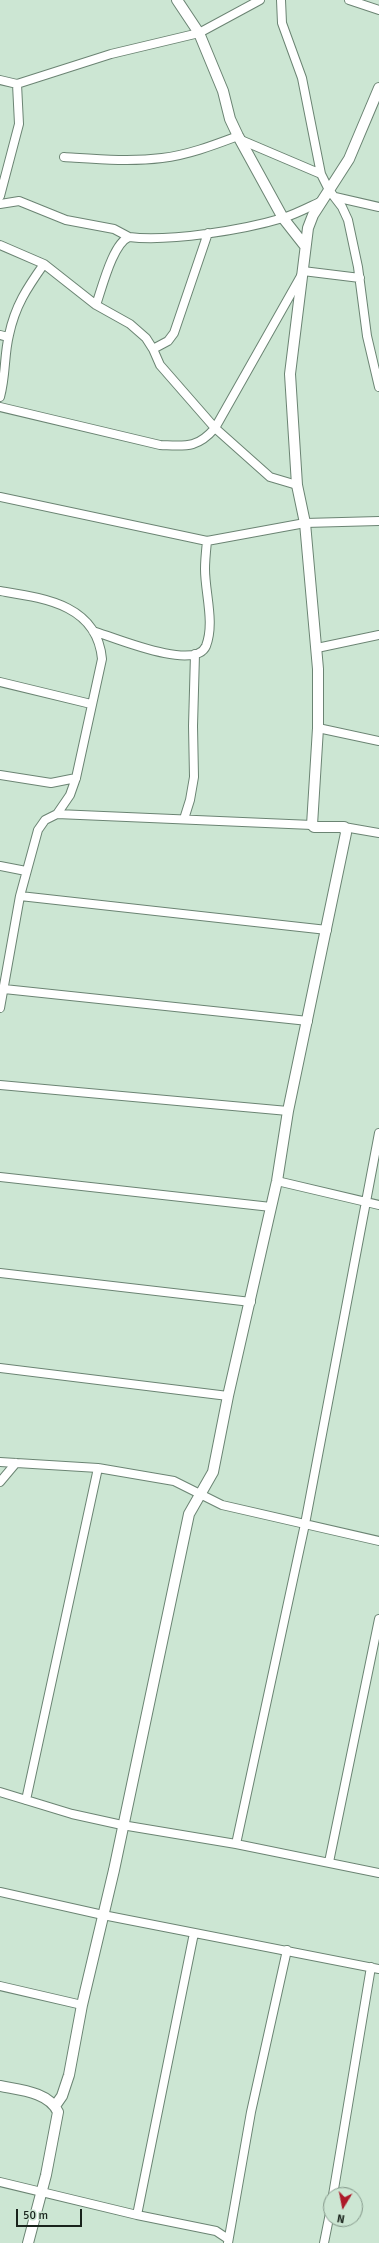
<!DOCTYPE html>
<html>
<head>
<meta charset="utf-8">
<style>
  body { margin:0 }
  #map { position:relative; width:379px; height:2243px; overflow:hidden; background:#cce6d3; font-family:Signika,sans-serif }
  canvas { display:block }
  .north { position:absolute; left:323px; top:2187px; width:40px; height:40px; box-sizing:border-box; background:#cce6d3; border:1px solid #84988a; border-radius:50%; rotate:190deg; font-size:11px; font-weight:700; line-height:16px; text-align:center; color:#19231c }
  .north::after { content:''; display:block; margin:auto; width:14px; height:18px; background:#ad1929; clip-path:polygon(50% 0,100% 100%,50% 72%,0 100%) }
  .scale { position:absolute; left:16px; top:2209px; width:66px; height:18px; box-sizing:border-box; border:2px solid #19231c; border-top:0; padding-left:5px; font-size:12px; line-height:14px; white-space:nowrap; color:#19231c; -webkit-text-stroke:3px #cce6d3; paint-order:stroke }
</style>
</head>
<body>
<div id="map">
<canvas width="379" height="2243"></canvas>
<div class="north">N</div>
<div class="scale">50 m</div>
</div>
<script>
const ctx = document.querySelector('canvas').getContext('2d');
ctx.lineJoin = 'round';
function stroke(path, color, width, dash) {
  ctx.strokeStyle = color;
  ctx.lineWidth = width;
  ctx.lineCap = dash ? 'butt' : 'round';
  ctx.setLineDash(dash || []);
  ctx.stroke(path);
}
const minor = new Path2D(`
  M281 0 282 23 302 78 321 174 329 190 342 207 348 220 358 267 367 336 379 387
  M349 0 379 10
  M0 80 17 84 111 54 199 33 260 0
  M241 140 321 174
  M64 157C96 159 130 162 162 158 188 155 214 145 238 136
  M0 196 19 124 17 84
  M335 197 379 207
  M0 204 19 201 66 220 114 229 129 237
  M0 245 44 264 96 305 130 324 146 338 153 349 160 365 215 428 270 477 297 485
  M303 271 360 278
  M96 305C102 288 113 243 129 237 169 242 243 230 283 218 296 214 309 207 322 201
  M0 335 8 337
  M153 349 168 341 174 333 208 233
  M0 397C6 375 4 355 9 335 15 306 27 288 44 264
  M0 407 160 445C185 446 197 449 215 428L301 276
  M0 497 207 541 305 523 379 521
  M0 591C43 598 97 604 102 659L76 778 70 795 57 814
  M93 631C113 637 195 672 206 646 215 623 205 593 205 569 205 560 206 551 207 541
  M317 648 379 635
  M0 682 91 704
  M318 728 379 741
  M0 775 51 783 76 778
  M184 819 190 800 194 777 193 726 195 654
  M344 827 379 833
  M0 866 26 871
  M20 896 327 930
  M4 989 308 1021
  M0 1008 20 896 38 830 45 820 57 814 312 825
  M0 1085 288 1111
  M0 1177 271 1207
  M277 1181 379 1205
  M0 1273 251 1302
  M0 1368 228 1396
  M0 1462 98 1468 174 1481 222 1505 379 1541
  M0 1482 16 1463
  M0 1792 72 1814 122 1825 236 1844 379 1873
  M26 1800 98 1468
  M236 1844 305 1524 379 1133
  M329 1862 379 1619
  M0 1892 103 1915 379 1969
  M0 1986 82 2005
  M0 2182 137 2215 216 2231 228 2239
  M333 2195 371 1967
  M137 2215 194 1933
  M228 2243 251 2112 287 1950
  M324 2243 331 2208`);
const tertiary = new Path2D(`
  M177 0 199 33 223 91 230 119 238 136 283 218 305 246
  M0 2086C20 2090 49 2092 58 2112L46 2175 28 2243
  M55 2106 62 2096 69 2075 82 2005 114 1870 189 1514 213 1472 228 1396 277 1181 288 1111 346 833 344 827H314L312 825 318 728V669L305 523 297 485 290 374 308 228 313 215 349 159 379 88`);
stroke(minor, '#6b8473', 10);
stroke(tertiary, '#6b8473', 12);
stroke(minor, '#fff', 8);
stroke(tertiary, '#fff', 10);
</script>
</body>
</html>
